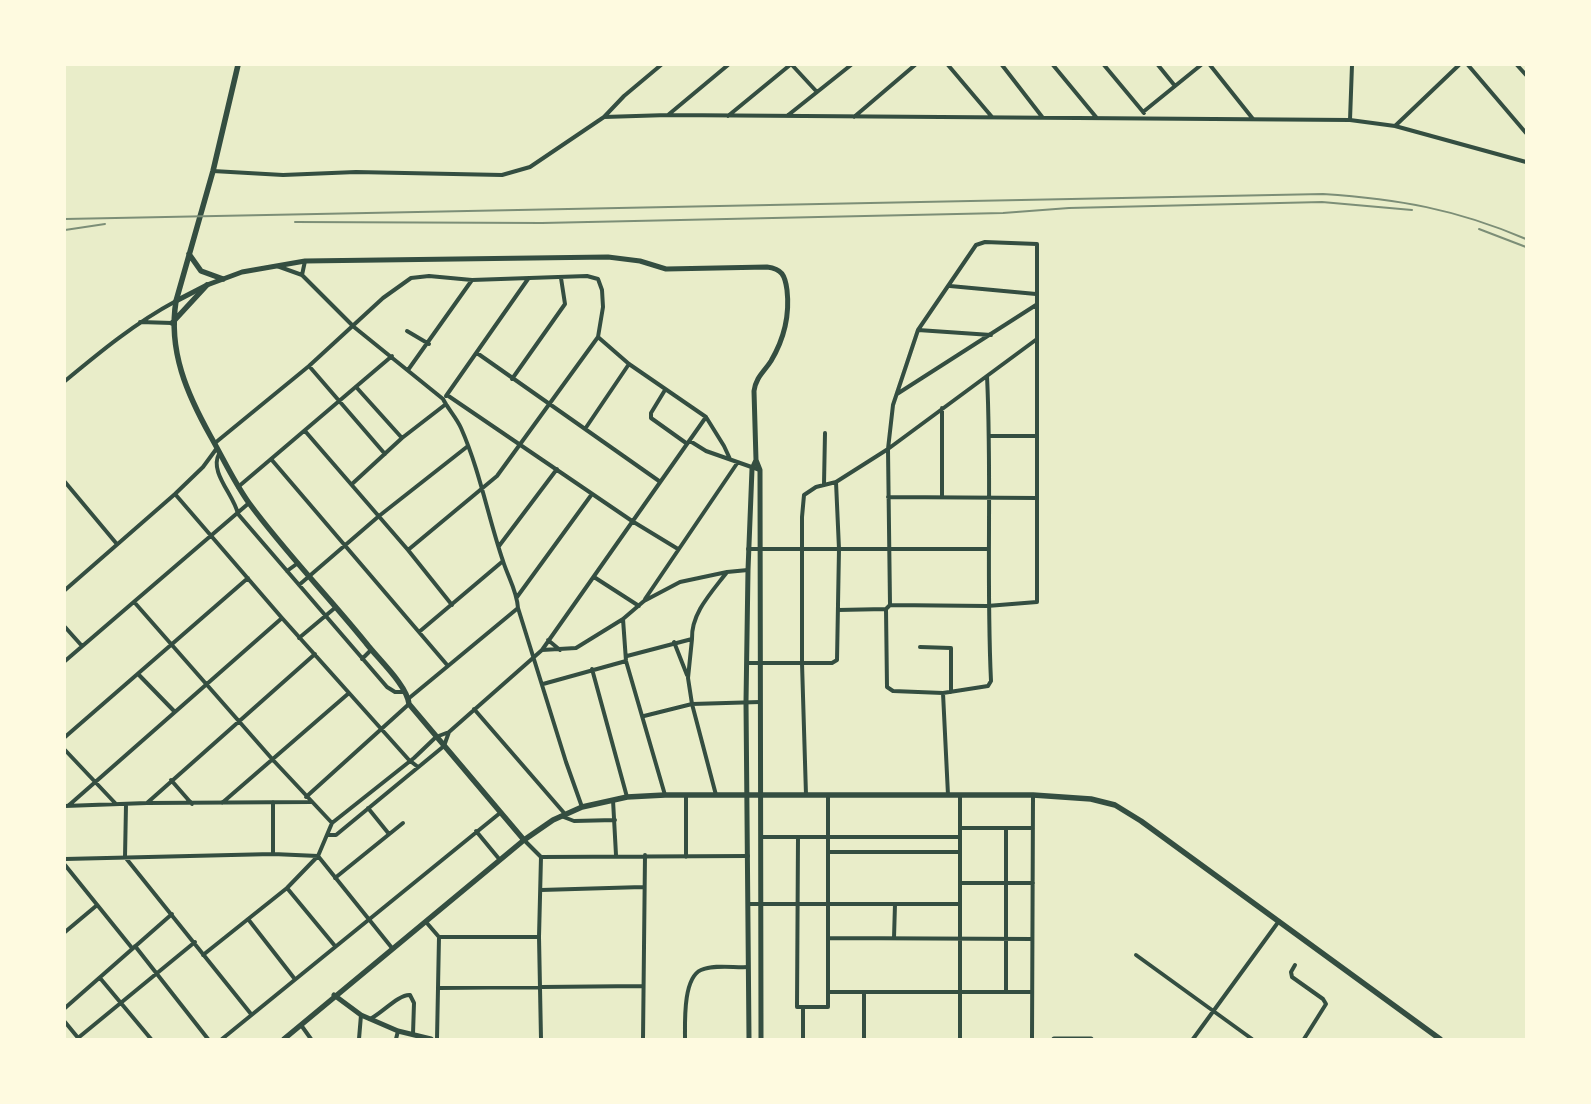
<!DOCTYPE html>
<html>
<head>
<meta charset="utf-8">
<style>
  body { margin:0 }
  #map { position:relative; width:1591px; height:1104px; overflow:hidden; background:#e9edc9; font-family:"Archivo Narrow",sans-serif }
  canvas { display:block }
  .frame { position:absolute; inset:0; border:66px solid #fefae0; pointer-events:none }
</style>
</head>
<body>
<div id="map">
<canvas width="1591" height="1104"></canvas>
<div class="frame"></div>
</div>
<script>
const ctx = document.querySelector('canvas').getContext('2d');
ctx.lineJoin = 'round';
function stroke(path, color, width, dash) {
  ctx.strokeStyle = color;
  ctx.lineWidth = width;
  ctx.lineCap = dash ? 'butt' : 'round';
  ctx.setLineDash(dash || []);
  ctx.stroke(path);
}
const minor = new Path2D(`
  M792 65 817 92
  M948 65 992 117
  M1002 65 1043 118
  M1053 65 1096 117
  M1104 65 1144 113
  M1158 65 1175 86
  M1210 65 1253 119
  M1468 65 1526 133
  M1517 65 1526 75
  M1143 112 1201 65
  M668 115 728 65
  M728 116 790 65
  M787 116 851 65
  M604 117 624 96 661 65
  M854 117 915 65
  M1350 120 1352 65
  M1395 126 1459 65
  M213 171 283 175 356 172 502 175 530 167 604 117 668 115 1350 120 1395 126 1526 162
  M277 266 302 275 354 327 443 399C448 409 456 417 461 428 480 471 488 517 503 561 508 577 517 591 518 608L566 762 582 807
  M302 275 305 261
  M950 286 1036 294
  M140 322 172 323
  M918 330 991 335
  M407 331 429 344
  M598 337 629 364 706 417 724 446 730 459
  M477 353 659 481
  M309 366 385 454
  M408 370 472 280
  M512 379 565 304 561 278
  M65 381C100 352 135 323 176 301
  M357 388 402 438
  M665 390 651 413V418L686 443
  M897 394 1036 305
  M447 395 632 521 678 549
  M446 396 528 279
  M585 429 629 364
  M305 431 408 550 452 605
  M990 436H1037
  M690 441 706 451 760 470
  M215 443 309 366 383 298 411 278 429 276 472 280 587 276 598 279 602 290 603 307 598 337 497 476 408 550
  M219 454C209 472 234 495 238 514L387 687 395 692H404
  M271 459 392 356
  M65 482 116 543
  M352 484 402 438 446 404
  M824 484 825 433
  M238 487 271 459 448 666 408 699
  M175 494 282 618 409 760 418 767
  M888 497 1037 498
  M942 497V408
  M499 546 557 469
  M748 549H988
  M287 571 298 563
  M594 577 639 606
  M299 585 379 516 468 446
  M65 590 175 494 203 467 217 448
  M517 597 592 494
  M645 599 738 462
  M135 603 273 760 332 823
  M890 605 987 606 1037 602V244L985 242 976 245 918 330 893 405 888 449 890 605 886 609 887 687 893 691 943 693 988 686 991 681C986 579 992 477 987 376
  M838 610 886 609
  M623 619 626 661 665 795
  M65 627 82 646
  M419 632 503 561
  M299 638 336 607
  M692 639 688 678 692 704 716 795
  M548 640 560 650
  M674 642 687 675
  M920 647 951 648V692
  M542 650 706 417
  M627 656 692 639C691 613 712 592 727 572
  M362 659 371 650
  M65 661 249 503
  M747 663H832L837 660 839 549 836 482
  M448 666 518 608
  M592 669 627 797
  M139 675 174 711
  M543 684 626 661
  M943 693 948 795
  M474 709 565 814
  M644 716 692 704 760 702
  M65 737 248 578
  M65 750 116 804
  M171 780 192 804
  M686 795V857
  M806 795 802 663V517L804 495 816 487 836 482 888 449 1037 339
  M306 797 409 704
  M613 800 616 855
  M273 802V854
  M147 803 315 654
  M222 803 349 693
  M126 805 125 857 251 1014
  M65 806 147 803 311 802
  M68 806 282 618
  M368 808 389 834
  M561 816 574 821 615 820
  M960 828H1033
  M476 831 500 860
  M327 835H336L444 746 449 732
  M761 837H960
  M798 837 797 1007H828V795
  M524 840 541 857 539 937 541 1039
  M828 852H960
  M541 857 748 856
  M65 859 273 854 318 856 392 948
  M65 865 132 948
  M335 878 403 823
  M960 883H1033
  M287 888 335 946
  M541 890 643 887
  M748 904H960
  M248 919 294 978
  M426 922 439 937H539
  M65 932 96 906
  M828 938 1032 939
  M894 938 895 904
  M135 946 208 1039
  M203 955 287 888 318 856 332 823 414 758 436 737 449 732 542 650 576 648 623 619 644 601 680 582 727 572 748 570
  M1136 955 1252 1039
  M1295 965 1291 972 1292 977 1323 999 1326 1004 1304 1039
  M100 978 151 1039
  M439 988 643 986
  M828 992H1032
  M1006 992V828
  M65 1008 172 914
  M370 1019C382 1013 399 994 410 995L414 1003 413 1034
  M65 1022 79 1039
  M301 1025 311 1039
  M78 1038 195 942
  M222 1039 500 813
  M359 1039 361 1015
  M396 1039 398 1031
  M437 1039 439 937
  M643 1039 645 855
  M685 1039C685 1022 683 978 701 970 714 964 735 968 748 967
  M803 1039V1007
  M864 1039V992
  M960 1039V795
  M1032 1039 1033 795
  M1193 1039 1279 921`);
const tertiary = new Path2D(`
  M176 301 207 285 242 272 305 261 608 257 640 261 666 269 767 267C782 269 785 275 787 290 790 316 784 339 771 361 764 372 756 377 754 391L756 460 760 470 761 1039
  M334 995 361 1015 398 1031 431 1039
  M749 1039 746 702 748 570 752 469 756 460
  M1054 1039H1091`);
const secondary = new Path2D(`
  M238 65 213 171 176 301C168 351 187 394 211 437 224 460 234 482 249 503 285 552 328 596 366 643 378 659 407 685 409 704L524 840 284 1039
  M189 254 201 271 223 279
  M172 323 207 285
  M524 840 553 820 582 807 627 797 665 795H1033L1091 799 1115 805 1141 821 1440 1039`);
const rail = new Path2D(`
  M65 219 1323 194C1398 199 1456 209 1526 239
  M295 222 542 223 1003 213 1069 208 1322 202 1412 210
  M1479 229 1526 247
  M65 230 105 224`);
stroke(minor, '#344e41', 4);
stroke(tertiary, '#344e41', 5);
stroke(secondary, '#344e41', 5.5);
stroke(rail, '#7c8e77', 2);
</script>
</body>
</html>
